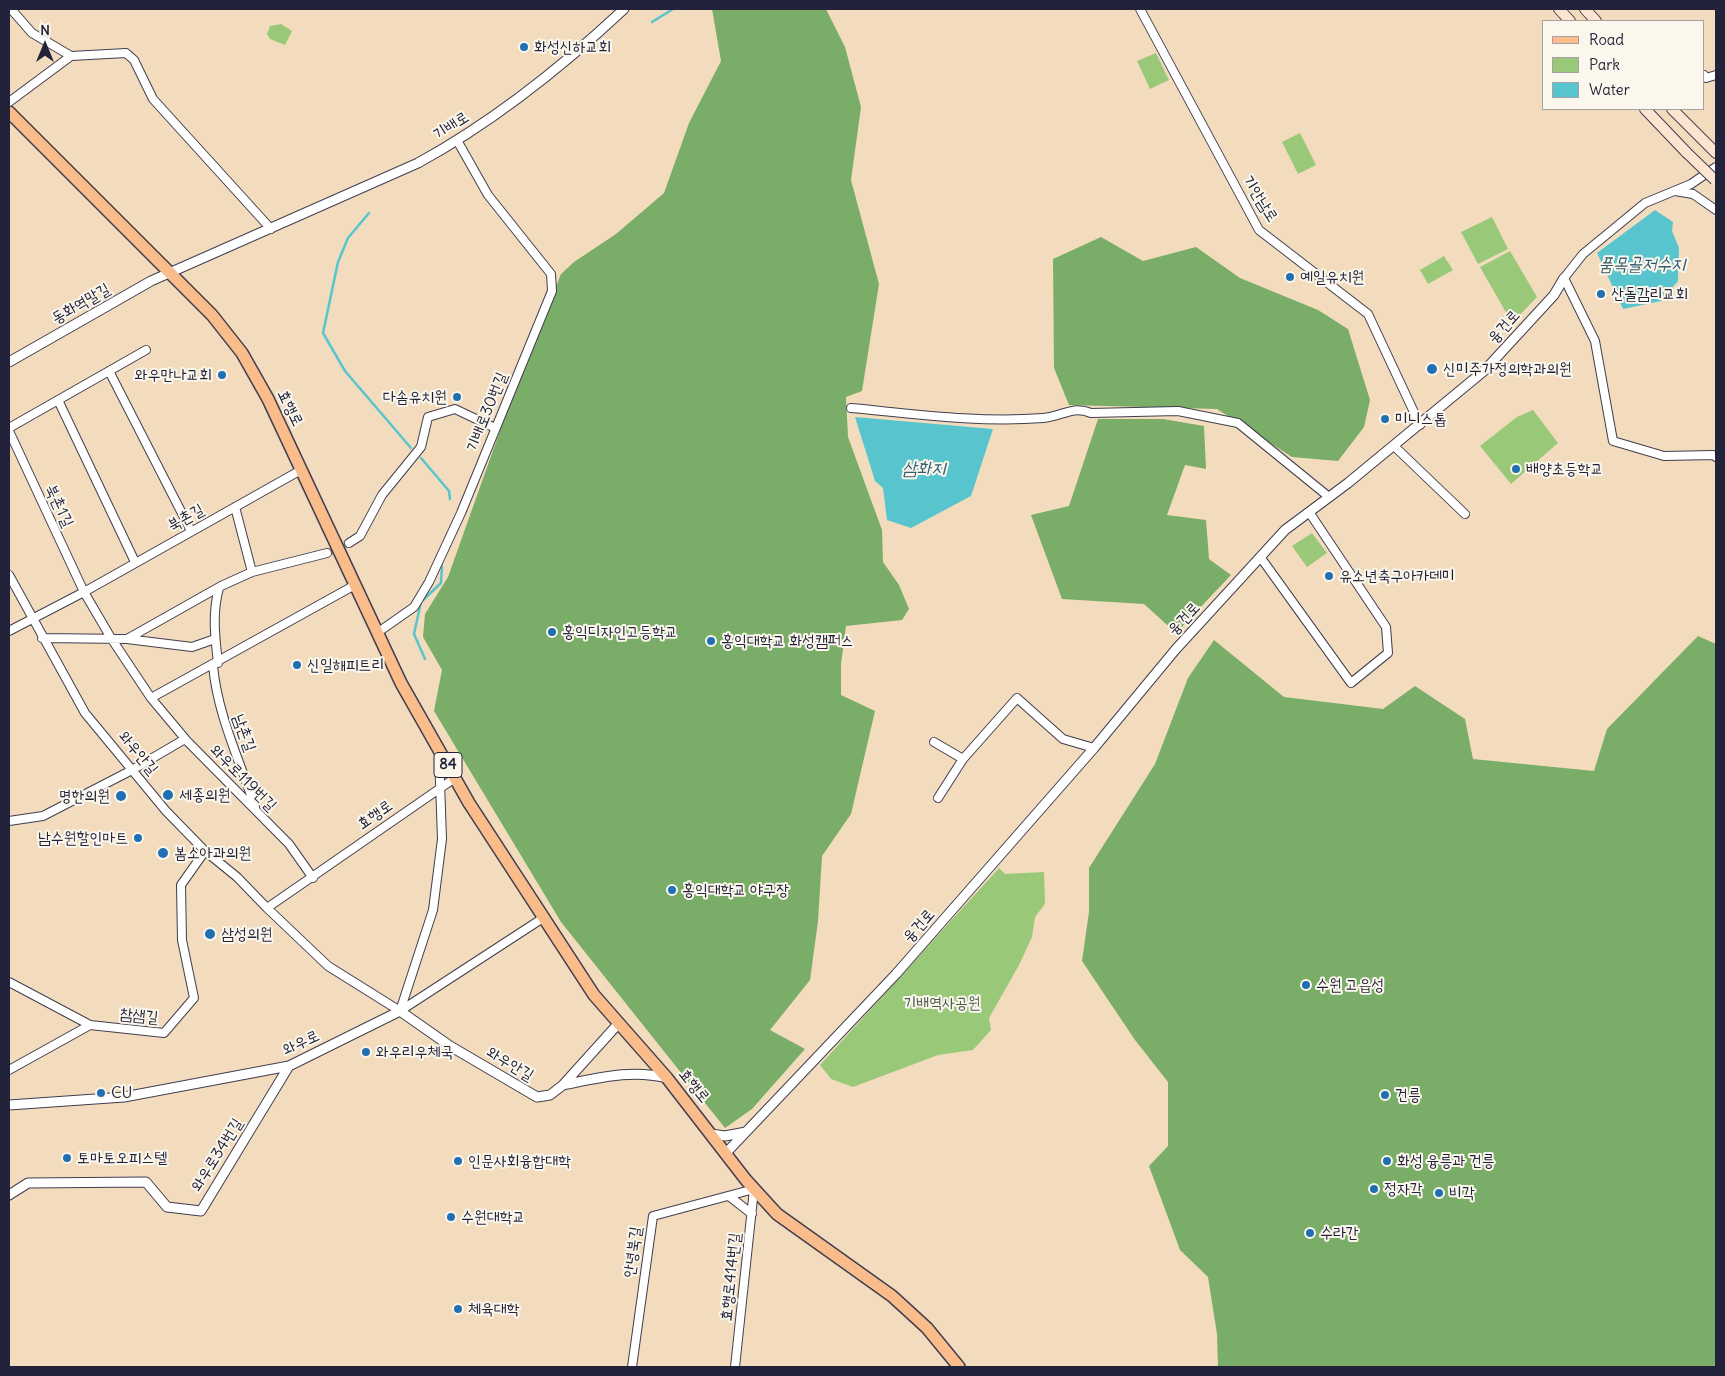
<!DOCTYPE html>
<html>
<head>
<meta charset="utf-8">
<style>
  body { margin:0 }
  #map { position:relative; width:1725px; height:1376px; overflow:hidden; background:#f3dcbe; font-family:Delius,sans-serif }
  canvas { display:block }
  .frame { position:absolute; inset:0; border:10px solid #22223b; pointer-events:none }
  .legend { position:absolute; left:1542px; top:20px; width:162px; height:90px; box-sizing:border-box; background:#fbf7ec; border:1px solid #a4a2a5; margin:0; padding:6px 9px; list-style:none; font-size:15px; color:#22223b }
  .legend li { display:flex; align-items:center; gap:10px; height:25px }
  .legend b { width:25px; border:1px solid #a4a2a5 }
  .north { position:absolute; left:20px; top:20px; width:50px; height:50px; -webkit-text-stroke:4px #fbf7ec; paint-order:stroke; rotate:0deg; font-size:14px; font-weight:700; line-height:20px; text-align:center; color:#22223b }
  .north::after { content:''; display:block; margin:auto; width:18px; height:22px; background:#22223b; clip-path:polygon(50% 0,100% 100%,50% 72%,0 100%) }
</style>
</head>
<body>
<div id="map">
<canvas width="1725" height="1376"></canvas>
<div class="frame"></div>
<ul class="legend">
<li><b style="height:6px;background:#fabc8b"></b>Road</li>
<li><b style="height:14px;background:#99c978"></b>Park</li>
<li><b style="height:14px;background:#58c5ce"></b>Water</li>
</ul>
<div class="north">N</div>
</div>
<script>
const ctx = document.querySelector('canvas').getContext('2d');
ctx.lineJoin = 'round';
function paint(path, color) {
  ctx.fillStyle = color;
  ctx.fill(path, 'evenodd');
}
function stroke(path, color, width, dash) {
  ctx.strokeStyle = color;
  ctx.lineWidth = width;
  ctx.lineCap = dash ? 'butt' : 'round';
  ctx.setLineDash(dash || []);
  ctx.stroke(path);
}
function write(font, color, halo, rows, align = 'center') {
  ctx.font = font + ' Delius,"Poor Story",sans-serif';
  ctx.lineWidth = 4;
  ctx.setLineDash([]);
  ctx.textBaseline = 'middle';
  ctx.strokeStyle = halo;
  ctx.fillStyle = color;
  for (const [text, x, y, turn = 0] of rows) {
    ctx.save();
    ctx.translate(x, y);
    ctx.rotate((+turn || 0) * Math.PI / 180);
    ctx.textAlign = isNaN(turn) ? turn : align;
    if (halo) ctx.strokeText(text, 0, 0);
    ctx.fillText(text, 0, 0);
    ctx.restore();
  }
}
const green = new Path2D(`
  M281 24 292 31 285 45 270 39 267 34 270 26Z
  M1156 53 1169 80 1150 89 1137 61Z
  M1300 133 1316 165 1298 174 1282 142Z
  M1492 217 1508 249 1478 264 1461 232Z
  M1510 251 1537 297 1512 323 1480 267Z
  M1444 256 1453 270 1428 284 1420 270Z
  M1533 410 1558 443 1511 484 1480 446 1517 417Z
  M1312 533 1327 553 1307 567 1292 546Z
  M999 868 1005 874 1044 872 1045 904 1035 917 1032 937 1019 965 989 1018 991 1030 973 1050 938 1055 853 1087 831 1079 820 1065Z`);
const forest = new Path2D(`
  M712 9H826L845 47 861 107 851 180 879 284 862 391 846 397 848 437 882 530 883 562 899 585 909 609 902 620 846 626 841 664V695L875 711 851 814 822 856 818 921 810 980 770 1030 805 1049 752 1109 725 1128 561 922 434 711 442 670 423 637 425 614 448 577 512 397 561 274 574 262 616 234 664 193 689 123 721 61Z
  M1101 237 1143 261 1196 247 1240 278 1318 310 1348 329 1370 400 1364 427 1338 461 1292 457 1217 409 1069 405 1054 368 1053 259Z
  M1098 419H1163L1204 426 1206 469 1185 465 1167 515 1206 520 1209 559 1231 575 1176 633 1144 604 1062 599 1031 515 1069 506Z
  M1698 636 1716 644V1367H1218L1217 1334 1208 1277 1180 1250 1149 1166 1168 1146V1082L1135 1040 1082 961 1089 912V868L1155 764 1188 678 1214 640 1284 697 1383 709 1415 686 1465 719 1473 759 1594 771 1607 729Z`);
const water = new Path2D(`
  M1655 210 1673 222 1672 231 1679 248 1678 281 1661 301 1623 309 1597 253Z
  M855 417 993 429 971 496 911 528 887 520 883 488 875 481Z`);
const stream = new Path2D(`
  M652 22 673 9
  M369 213 348 238 338 262 323 333 345 371 411 448
  M421 458 449 491 450 499
  M425 659 414 634 421 602 441 583 442 566`);
const minorTunnel = new Path2D(`
  M327 553 349 543`);
const minor = new Path2D(`
  M11 9 32 33 71 56 126 53 134 60 153 99 271 229
  M1140 9 1259 230 1368 314 1420 425
  M1704 75 1706 78 1716 75
  M9 102 71 56
  M1716 167 1691 184 1645 203 1583 254 1564 278 1595 341 1613 441 1664 456 1713 455 1716 457
  M1675 191 1693 194 1716 210
  M109 371 191 531
  M58 400 135 562
  M851 408C915 414 979 423 1043 418 1062 417 1071 405 1091 413L1178 411 1238 423 1329 497
  M9 428 146 350
  M9 431 84 592 111 638 151 698 355 585
  M1394 446 1465 514
  M235 507 252 572
  M349 543 360 536 382 495 421 447 428 417 455 409 495 428
  M1261 558 1351 683 1388 653 1386 627 1309 512
  M9 575 85 713 166 811 205 851 237 877 267 908 328 966 400 1011
  M9 631 84 592 301 470
  M377 633 414 607 429 582 461 513 552 291 551 274 488 195 458 142
  M42 638 127 639 221 586 252 572 327 553
  M127 639 192 647 215 639
  M218 663C215 637 212 613 219 588
  M213 665C217 714 240 761 255 807
  M151 698 187 741 289 844 313 878
  M934 742 963 759
  M938 798 963 759 1017 698 1063 739 1094 748
  M9 821 43 816 132 770 185 739
  M267 908 455 778
  M9 982 90 1025 164 1033 194 998 182 940 181 885 205 851
  M400 1011 433 910 442 839 439 754
  M400 1011 543 918
  M9 1070 90 1025
  M729 1196 752 1214
  M632 1367 653 1216 754 1189 735 1367`);
const tertiary = new Path2D(`
  M9 362 151 281 418 163C493 122 562 67 624 9
  M563 1085C599 1078 631 1069 667 1078
  M9 1105 124 1097 289 1066 400 1011 450 1046 537 1097 550 1095 563 1085 618 1024
  M711 1134 725 1136 746 1132
  M726 1153 896 974 1094 748 1176 649 1285 530 1348 483 1485 370 1554 295 1564 278
  M9 1195 28 1183 146 1182 167 1207 201 1211 289 1066`);
const secondary = new Path2D(`
  M1559 9 1570 21
  M1585 9 1596 21
  M1645 109 1687 153
  M1672 109 1716 153`);
const primary = new Path2D(`
  M9 112 212 315 242 353 268 399 401 683 469 803 594 995 667 1078 746 1180 777 1214 892 1296 927 1328 959 1367`);
const secondaryBridge = new Path2D(`
  M1687 153 1715 180`);
const markers = [
  [524,47,5,"#1f6fb2"],
  [1290,277,5,"#1f6fb2"],
  [1601,294,5,"#1f6fb2"],
  [1432,369,6,"#1f6fb2"],
  [222,375,5,"#1f6fb2"],
  [457,397,5,"#1f6fb2"],
  [1385,419,5,"#1f6fb2"],
  [1516,469,5,"#1f6fb2"],
  [1329,576,5,"#1f6fb2"],
  [552,632,5,"#1f6fb2"],
  [711,641,5,"#1f6fb2"],
  [297,665,5,"#1f6fb2"],
  [168,795,6,"#1f6fb2"],
  [121,796,6,"#1f6fb2"],
  [138,838,5,"#1f6fb2"],
  [163,853,6,"#1f6fb2"],
  [672,890,5,"#1f6fb2"],
  [210,934,6,"#1f6fb2"],
  [1306,985,5,"#1f6fb2"],
  [366,1052,5,"#1f6fb2"],
  [101,1093,5,"#1f6fb2"],
  [1385,1095,5,"#1f6fb2"],
  [67,1158,5,"#1f6fb2"],
  [458,1161,5,"#1f6fb2"],
  [1387,1161,5,"#1f6fb2"],
  [1374,1189,5,"#1f6fb2"],
  [1439,1193,5,"#1f6fb2"],
  [451,1217,5,"#1f6fb2"],
  [1310,1233,5,"#1f6fb2"],
  [458,1309,5,"#1f6fb2"]
];
const shields = [
  [448,765,28]
];
const shieldNames = [
  ["84",448,765]
];
const poiNames = [
  ["화성신하교회",534,47],
  ["예일유치원",1300,277],
  ["산돌감리교회",1611,294],
  ["신미주가정의학과의원",1443,369],
  ["와우만나교회",212,375,"right"],
  ["다솜유치원",447,397,"right"],
  ["미니스톱",1395,419],
  ["배양초등학교",1526,469],
  ["유소년축구아카데미",1339,576],
  ["홍익디자인고등학교",562,632],
  ["홍익대학교 화성캠퍼스",721,641],
  ["신일해피트리",307,665],
  ["세종의원",179,795],
  ["명한의원",110,796,"right"],
  ["남수원할인마트",128,838,"right"],
  ["봄소아과의원",174,853],
  ["홍익대학교 야구장",682,890],
  ["삼성의원",221,934],
  ["수원 고읍성",1316,985],
  ["와우리우체국",376,1052],
  ["CU",111,1093],
  ["건릉",1395,1095],
  ["토마토오피스텔",77,1158],
  ["인문사회융합대학",468,1161],
  ["화성 융릉과 건릉",1397,1161],
  ["정자각",1384,1189],
  ["비각",1449,1193],
  ["수원대학교",461,1217],
  ["수라간",1320,1233],
  ["체육대학",468,1309]
];
const streetNames = [
  ["기배로",451,126,-32],
  ["기안남로",1260,199,58],
  ["동화역말길",81,304,-30],
  ["융건로",1504,327,-48],
  ["효행로",290,408,64],
  ["기배로30번길",487,412,-68],
  ["북촌1길",59,506,65],
  ["북촌길",186,518,-29],
  ["융건로",1184,619,-47],
  ["남촌길",244,733,70],
  ["와우안길",138,753,50],
  ["와우로119번길",243,778,45],
  ["효행로",375,815,-35],
  ["융건로",919,926,-49],
  ["참샘길",139,1016,6],
  ["와우로",301,1043,-25],
  ["와우안길",510,1064,31],
  ["효행로",694,1086,51],
  ["와우로34번길",217,1155,-58],
  ["안녕북길",633,1252,-82],
  ["효행로414번길",731,1277,-84]
];
const parkNames = [
  ["기배역사공원",942,1003]
];
const waterNames = [
  ["품목골저수지",1642,265],
  ["삼화지",924,469]
];
paint(green, '#99c978');
paint(forest, '#7aad68');
paint(water, '#58c5ce');
stroke(stream, '#58c5ce', 2.5);
stroke(minorTunnel, '#c9b7a4', 8, [8, 4]);
stroke(minor, '#413e4f', 10);
stroke(tertiary, '#413e4f', 11);
stroke(secondary, '#413e4f', 12);
stroke(primary, '#413e4f', 14);
stroke(minor, '#fff', 8);
stroke(tertiary, '#fff', 9);
stroke(secondary, '#fde4d1', 10);
stroke(primary, '#fabc8b', 11);
stroke(secondaryBridge, '#413e4f', 12, []);
stroke(secondaryBridge, '#fde4d1', 10);
for (const [x, y, r, color] of markers) {
  const dot = new Path2D();
  dot.arc(x, y, r, 0, 2 * Math.PI);
  ctx.fillStyle = color;
  ctx.fill(dot);
  stroke(dot, '#fbf7ec', 2);
}
for (const [x, y, w] of shields) {
  const box = new Path2D();
  box.roundRect(x - w / 2, y - 12.5, w, 25, 4);
  ctx.fillStyle = '#fbf7ec';
  ctx.fill(box);
  stroke(box, '#22223b', 1);
}
write('bold 15px', '#22223b', null, shieldNames);
write('16px', '#22223b', '#fbf7ec', poiNames, 'left');
write('16px', '#22223b', '#fbf7ec', streetNames);
write('16px', '#4c5c50', '#fbf7ec', parkNames);
write('italic 18px', '#355b6e', '#fbf7ec', waterNames);
</script>
</body>
</html>
